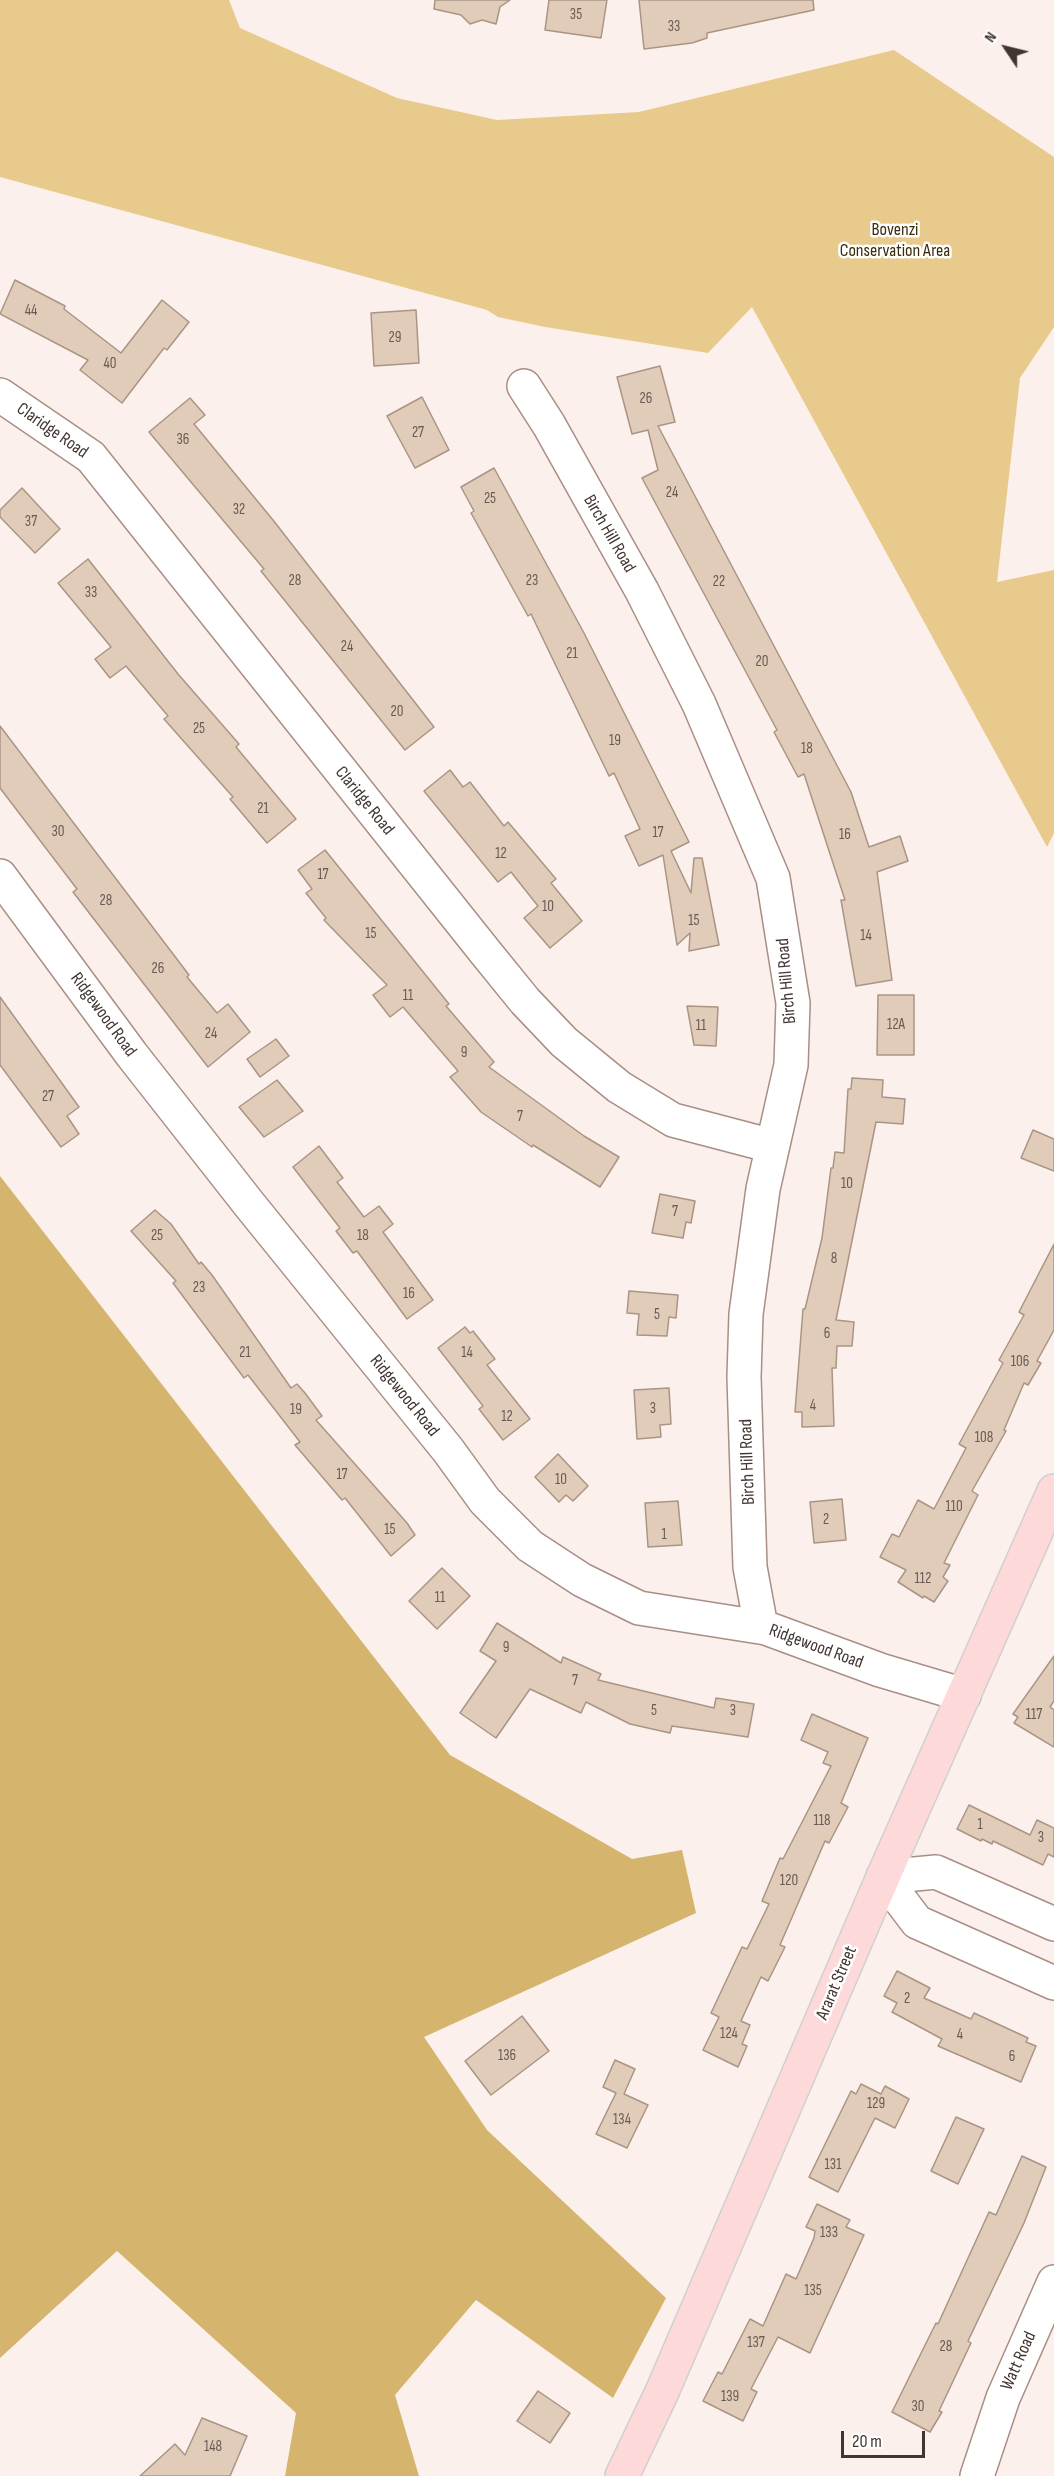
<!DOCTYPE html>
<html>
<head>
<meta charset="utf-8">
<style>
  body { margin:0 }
  #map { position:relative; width:1054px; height:2476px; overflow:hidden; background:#fcf0ec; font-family:"Sofia Sans Condensed",sans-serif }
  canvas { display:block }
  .north { position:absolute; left:976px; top:18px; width:60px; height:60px; -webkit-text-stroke:4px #fff; paint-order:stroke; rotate:305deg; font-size:16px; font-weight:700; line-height:24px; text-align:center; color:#413531 }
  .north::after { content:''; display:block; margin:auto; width:21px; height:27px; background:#413531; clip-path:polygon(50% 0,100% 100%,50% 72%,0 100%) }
  .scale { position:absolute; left:841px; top:2431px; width:84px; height:27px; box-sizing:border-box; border:3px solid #413531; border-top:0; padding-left:8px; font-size:18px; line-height:21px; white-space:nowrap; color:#413531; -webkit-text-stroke:4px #fff; paint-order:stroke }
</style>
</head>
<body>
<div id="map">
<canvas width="1054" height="2476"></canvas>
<div class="north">N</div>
<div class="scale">20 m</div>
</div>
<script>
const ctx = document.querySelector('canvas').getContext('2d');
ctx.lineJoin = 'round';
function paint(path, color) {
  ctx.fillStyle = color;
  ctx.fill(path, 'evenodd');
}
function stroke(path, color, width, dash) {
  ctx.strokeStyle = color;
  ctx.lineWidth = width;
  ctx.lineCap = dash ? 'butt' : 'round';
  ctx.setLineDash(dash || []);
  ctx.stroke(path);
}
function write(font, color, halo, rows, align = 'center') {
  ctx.font = font + ' "Sofia Sans Condensed",sans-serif';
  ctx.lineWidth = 5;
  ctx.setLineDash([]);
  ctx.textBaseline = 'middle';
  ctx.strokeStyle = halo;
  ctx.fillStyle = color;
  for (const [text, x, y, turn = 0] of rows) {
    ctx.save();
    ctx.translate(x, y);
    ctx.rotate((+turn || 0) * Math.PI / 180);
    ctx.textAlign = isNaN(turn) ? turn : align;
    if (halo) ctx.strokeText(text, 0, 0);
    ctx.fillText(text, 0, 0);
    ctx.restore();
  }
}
const green = new Path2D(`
  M0 0H229L240 28 397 98 497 120 639 112 894 50 1054 157V327L1020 378 997 582 1054 570V833L1047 847 752 307 708 353 545 327 498 317 487 310 0 177Z`);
const forest = new Path2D(`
  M0 1176 450 1755 632 1859 682 1850 696 1913 424 2037 487 2130 666 2298 613 2398 476 2300 395 2395 419 2476H285L296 2413 117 2251 0 2358Z`);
const building = new Path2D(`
  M435 0H510L500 7 496 24 482 20 470 24 461 15 434 9Z
  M549 0H607L601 38 545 30Z
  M639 0H813L814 10 707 33V38L692 43 644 49Z
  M15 280 65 306 64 309 121 353 162 300 189 322 167 350 164 348 122 403 80 370 88 360 0 314Z
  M416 310 419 363 374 366 371 313Z
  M660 366 675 422 658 426 851 792 869 847 900 836 908 861 877 872 892 980 856 986 841 900H845L804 774 798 777 774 732 777 730 642 478 658 470 648 430 632 434 617 377Z
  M422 397 449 450 415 468 387 416Z
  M190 398 205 415 194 424 273 520 434 727 405 750 261 571 264 569 149 432Z
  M494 468 584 633 689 842 671 851 691 893 694 858H702L719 945 689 951 690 933 677 945 663 855 639 866 625 836 640 829 614 773 609 776 531 614 528 616 471 513 474 511 461 487Z
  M22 488 60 529 35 553 0 517V510Z
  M88 559 178 674 239 744 236 747 296 819 267 843 230 799 233 797 164 719 168 716 126 666 110 678 95 659 111 647 58 583Z
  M0 726 189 975 187 977 217 1013 228 1004 250 1032 208 1067 73 892 77 889 0 788Z
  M450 770 463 787 470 782 504 826 508 822 556 879 551 883 582 921 550 948 524 918 538 906 511 872 498 882 424 791Z
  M325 850 449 1004 446 1006 494 1062 489 1067 584 1136 619 1157 600 1187 533 1145 532 1147 481 1112 450 1077 458 1071 403 1007 390 1017 373 995 387 985 324 920 326 918 306 893 312 889 298 870Z
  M878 995H914V1055H877Z
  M0 997 79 1107 67 1116 79 1134 61 1147 0 1065Z
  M687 1006 718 1007 716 1046 694 1045Z
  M276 1039 289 1056 260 1077 247 1059Z
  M852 1078 883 1080 882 1097 905 1099 903 1124 876 1122 836 1320 854 1322 852 1346H837L836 1368H832L834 1426 802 1427V1412H795L803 1309H805L822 1238 831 1168H833L835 1152 844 1153 848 1089H851Z
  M277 1080 303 1111 264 1137 239 1107Z
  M1033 1130 1054 1139V1171L1021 1158Z
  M319 1146 343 1178 337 1182 364 1217 379 1206 393 1224 383 1232 433 1300 407 1319 357 1251 353 1253 336 1231 340 1228 293 1167Z
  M660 1194 695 1201 691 1223 686 1222 683 1238 652 1233Z
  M155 1210 171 1224 199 1264 201 1262 212 1275 291 1388 297 1384 305 1393 322 1416 316 1420 407 1523 415 1535 391 1556 345 1498 342 1500 295 1445 300 1442 248 1375 244 1378 173 1283 176 1281 131 1231Z
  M1054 1244V1330L1037 1361 1041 1363 1028 1385 1024 1383 1004 1430 1006 1431 972 1491 978 1495 944 1563 950 1565 943 1577 948 1581 934 1602 924 1596 923 1598 898 1582 906 1570 880 1557 892 1534 899 1537 918 1500 934 1509 966 1448 959 1444 1003 1363 999 1360 1024 1315 1019 1312Z
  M629 1291 678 1295 676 1318 669 1317 667 1336 637 1335 639 1314 627 1313Z
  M465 1327 470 1333 473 1331 495 1359 487 1365 530 1419 503 1440 479 1409 483 1406 438 1348Z
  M669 1388 671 1424 660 1425 661 1437 637 1439 634 1390Z
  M558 1454 588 1486 573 1501 566 1495 559 1502 535 1477Z
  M842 1499 846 1540 814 1543 810 1502Z
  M678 1501 682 1545 648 1547 645 1503Z
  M442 1568 470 1596 437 1629 409 1601Z
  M497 1623 561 1663 563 1657 601 1674 598 1680 714 1708 716 1698 754 1704 748 1737 672 1726 670 1733 630 1724 586 1702 581 1713 530 1689 496 1738 460 1713 496 1661 480 1651Z
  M1054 1656V1701L1050 1707 1054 1710V1747L1014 1723 1018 1717 1013 1714Z
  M812 1714 868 1738 841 1803 848 1807 829 1843 825 1841 780 1945 785 1947 768 1981 761 1977 741 2021 750 2025 742 2044 747 2046 738 2067 703 2050 719 2017 711 2013 742 1947 747 1949 769 1904 762 1901 780 1858 783 1859 831 1766 823 1763 828 1752 801 1740Z
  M969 1805 1030 1835 1037 1820 1054 1828V1857L1048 1854 1043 1865 993 1841 992 1844 982 1839 981 1841 957 1829Z
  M897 1971 930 1988 924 1998 971 2019 974 2013 1028 2038 1026 2042 1036 2046 1021 2082 938 2046 942 2039 892 2012 897 2003 884 1996Z
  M522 2016 549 2051 491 2095 465 2061Z
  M615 2060 635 2069 624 2094 648 2105 627 2148 596 2134 616 2093 603 2087Z
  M861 2084 881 2094 885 2086 909 2099 895 2128 875 2118 838 2192 809 2177 851 2091 856 2094Z
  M956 2117 984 2129 958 2184 931 2171Z
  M1022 2156 1046 2167 1024 2223 968 2341 971 2343 939 2411 942 2412 930 2432 892 2412 936 2323 938 2324 989 2212 996 2215Z
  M817 2204 850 2220 846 2227 864 2235 810 2353 778 2337 751 2389 757 2392 743 2421 703 2401 718 2372 722 2374 750 2319 763 2326 786 2274 796 2279 814 2238 815 2231 806 2227Z
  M538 2391 570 2413 550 2443 517 2421Z
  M202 2418 247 2436 230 2476H140L175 2444 185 2455Z`);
const minor = new Path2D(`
  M524 386 549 425 642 591 699 704 773 878 793 1003 791 1065 763 1189 746 1314 744 1377 750 1567 761 1627 766 1628
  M0 395 91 457 486 953 525 1001 564 1042 619 1087 673 1120 772 1146
  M0 876 132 1055 249 1204 448 1450 485 1501 530 1546 582 1580 639 1608 766 1628 880 1670 964 1695
  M883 1877 917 1922 1054 1983
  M883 1877 936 1872 1054 1924
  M977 2476 1003 2398 1054 2282`);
const major = new Path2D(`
  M622 2476 662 2392 883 1877 1054 1491`);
const numberNames = [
  ["35",576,15],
  ["33",674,27],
  ["44",31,311],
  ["29",395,338],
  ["40",110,364],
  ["26",646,399],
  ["27",418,433],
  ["36",183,440],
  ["24",672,493],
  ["25",490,499],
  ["32",239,510],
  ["37",31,522],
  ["28",295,581],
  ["23",532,581],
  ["22",719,582],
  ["33",91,593],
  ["24",347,647],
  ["21",572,654],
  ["20",762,662],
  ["20",397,712],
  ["25",199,729],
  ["19",615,741],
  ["18",807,749],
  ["21",263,809],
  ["30",58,832],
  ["17",658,833],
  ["16",845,835],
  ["12",501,854],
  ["17",323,875],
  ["28",106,901],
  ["10",548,907],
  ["15",694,921],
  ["15",371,934],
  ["14",866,936],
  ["26",158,969],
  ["11",408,996],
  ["12A",896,1025],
  ["11",701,1026],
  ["24",211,1034],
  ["9",464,1053],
  ["27",48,1097],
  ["7",520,1117],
  ["10",847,1184],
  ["7",675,1212],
  ["25",157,1236],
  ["18",363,1236],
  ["8",834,1259],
  ["23",199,1288],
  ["16",409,1294],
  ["5",657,1315],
  ["6",827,1334],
  ["21",245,1353],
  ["14",467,1353],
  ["106",1020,1362],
  ["4",813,1406],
  ["3",653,1409],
  ["19",296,1410],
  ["12",507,1417],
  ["108",984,1438],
  ["17",342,1475],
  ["10",561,1480],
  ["110",954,1507],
  ["2",826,1520],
  ["15",390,1530],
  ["1",664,1535],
  ["112",923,1579],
  ["11",440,1598],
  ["9",506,1648],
  ["7",575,1681],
  ["5",654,1711],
  ["3",733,1711],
  ["117",1034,1715],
  ["118",822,1821],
  ["1",980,1825],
  ["3",1041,1838],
  ["120",789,1881],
  ["2",907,1999],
  ["124",729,2034],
  ["4",960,2035],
  ["136",507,2056],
  ["6",1012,2057],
  ["129",876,2104],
  ["134",622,2120],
  ["131",833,2165],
  ["133",829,2233],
  ["135",813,2291],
  ["137",756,2343],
  ["28",946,2347],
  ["139",730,2397],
  ["30",918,2407],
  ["148",213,2447]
];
const parkNames = [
  ["Bovenzi",895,230],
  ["Conservation Area",895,251]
];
const streetNames = [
  ["Claridge Road",52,431,35],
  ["Birch Hill Road",609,534,60],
  ["Claridge Road",364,801,51],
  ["Birch Hill Road",787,981,-95],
  ["Ridgewood Road",103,1015,54],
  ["Ridgewood Road",404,1396,51],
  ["Birch Hill Road",748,1462,-92],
  ["Ridgewood Road",816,1647,20],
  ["Ararat Street",837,1983,-67],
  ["Watt Road",1019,2361,-66]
];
paint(green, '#e8ca8c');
paint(forest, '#d5b46d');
paint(building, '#e1cbb9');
stroke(building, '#aa9584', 1.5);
stroke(minor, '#a98e85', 36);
stroke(major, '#d1cfce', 36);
stroke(minor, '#fff', 33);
stroke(major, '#fed9d9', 33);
write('15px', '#695a53', null, numberNames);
write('18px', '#3a2c0c', '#fff', parkNames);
write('18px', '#413531', '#fff', streetNames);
</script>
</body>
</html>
